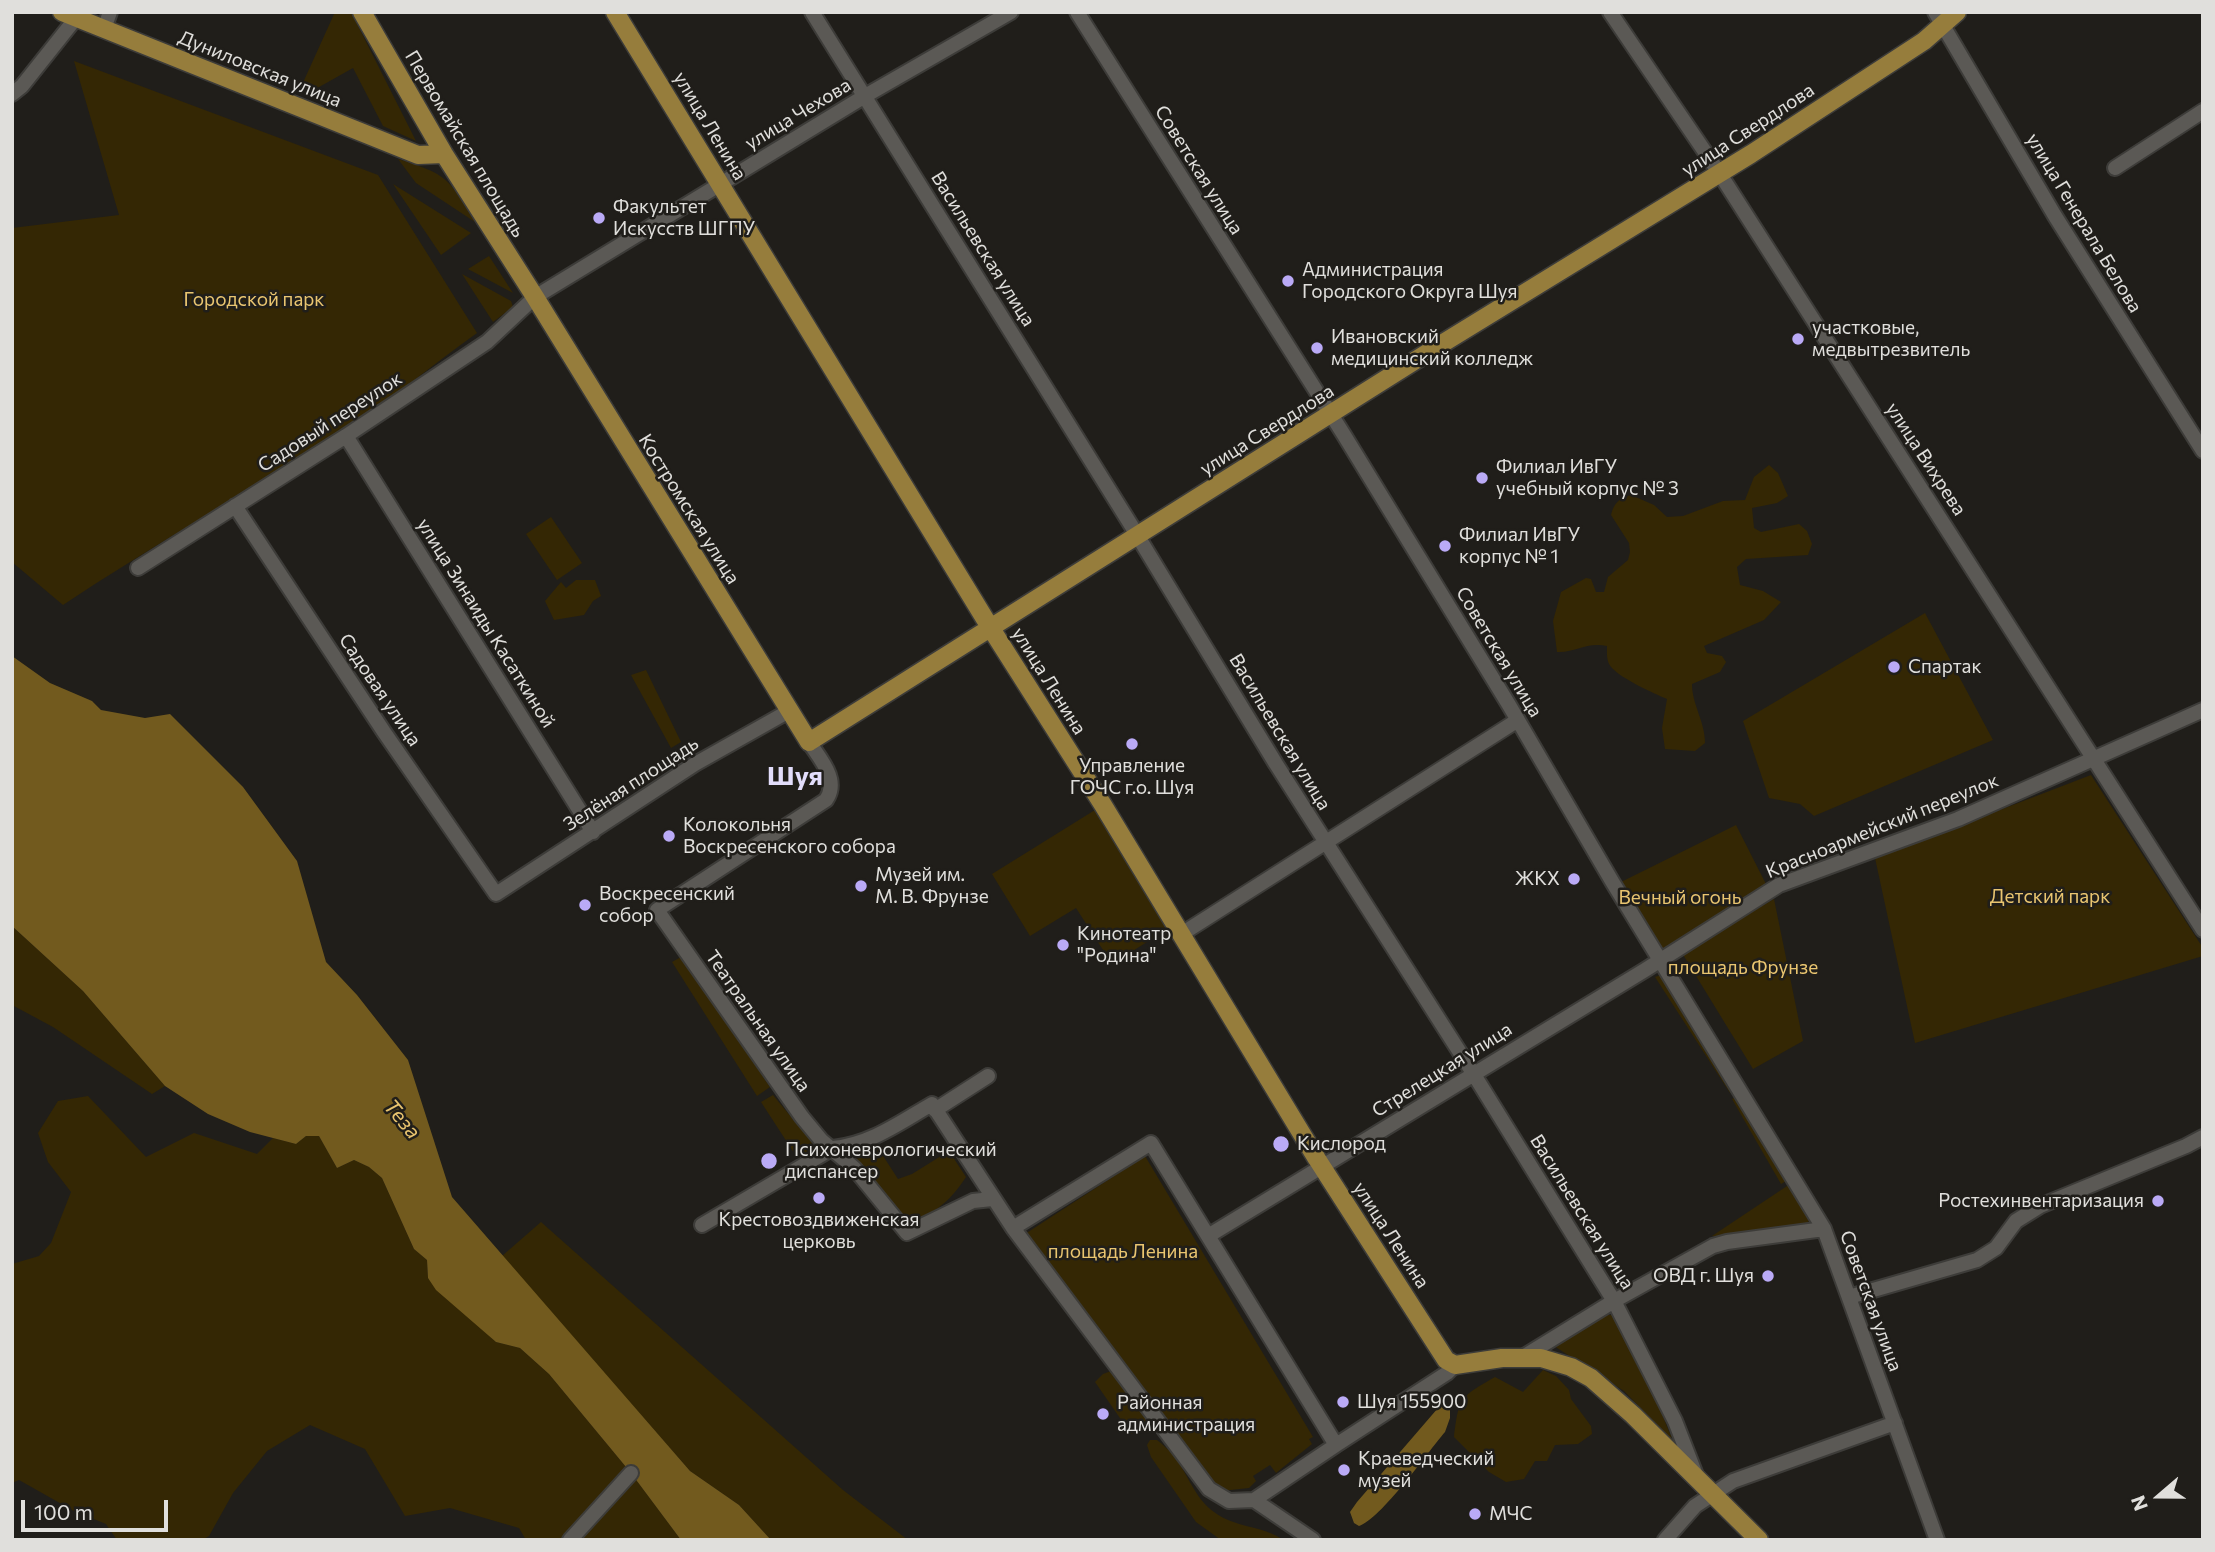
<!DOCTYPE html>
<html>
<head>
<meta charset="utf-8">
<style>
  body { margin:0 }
  #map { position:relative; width:2215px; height:1552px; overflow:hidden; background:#201e1a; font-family:Commissioner,sans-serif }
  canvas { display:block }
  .frame { position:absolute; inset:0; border:14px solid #e0dfdc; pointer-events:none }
  .north { position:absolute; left:2124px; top:1461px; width:70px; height:70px; -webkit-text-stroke:5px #201e1a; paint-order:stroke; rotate:250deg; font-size:19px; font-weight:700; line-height:28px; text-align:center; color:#e0dfdc }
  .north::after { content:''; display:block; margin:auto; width:24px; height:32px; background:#e0dfdc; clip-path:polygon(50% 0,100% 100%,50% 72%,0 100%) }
  .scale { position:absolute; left:21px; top:1500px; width:147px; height:32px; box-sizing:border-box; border:4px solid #e0dfdc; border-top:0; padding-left:9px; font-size:21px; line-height:24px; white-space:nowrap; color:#e0dfdc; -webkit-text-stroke:5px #201e1a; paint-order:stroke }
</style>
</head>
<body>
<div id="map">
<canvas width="2215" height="1552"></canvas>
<div class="frame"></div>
<div class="north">N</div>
<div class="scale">100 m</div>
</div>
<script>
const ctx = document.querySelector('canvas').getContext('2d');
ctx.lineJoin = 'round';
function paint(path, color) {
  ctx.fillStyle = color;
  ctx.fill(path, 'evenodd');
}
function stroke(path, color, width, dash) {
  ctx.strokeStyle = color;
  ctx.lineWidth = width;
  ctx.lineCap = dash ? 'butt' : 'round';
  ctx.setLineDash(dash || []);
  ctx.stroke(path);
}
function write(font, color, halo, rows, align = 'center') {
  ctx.font = font + ' Commissioner,sans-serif';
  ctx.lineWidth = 5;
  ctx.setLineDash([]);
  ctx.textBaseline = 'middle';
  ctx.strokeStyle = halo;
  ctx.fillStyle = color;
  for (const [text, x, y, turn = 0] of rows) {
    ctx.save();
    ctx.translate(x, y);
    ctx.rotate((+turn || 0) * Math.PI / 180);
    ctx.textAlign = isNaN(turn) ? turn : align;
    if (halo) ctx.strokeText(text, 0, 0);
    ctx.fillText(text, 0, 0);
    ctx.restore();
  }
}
const green = new Path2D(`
  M335 12H351L416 141 383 126 353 68 312 91 301 87Z
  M74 61 378 175 477 333C431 366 387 403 339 434 248 492 153 545 63 605L12 562V228L119 215Z
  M398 159C449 175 448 178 475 222L416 183Z
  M393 184 471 233 441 255Z
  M489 256 513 293 468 269Z
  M462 274 511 301 513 307 493 322Z
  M1769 465 1778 473 1788 496 1777 503 1752 508 1754 528 1761 532 1799 524 1807 531 1812 544 1808 555 1746 559 1737 567 1740 585 1763 591 1781 602 1764 620 1704 646 1707 653 1722 656 1726 662 1720 672 1692 684C1692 705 1705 721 1705 743L1695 751 1665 749 1662 728 1667 699C1653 693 1622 679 1612 668 1606 662 1607 654 1607 646 1585 642 1576 653 1557 652L1553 621 1561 592 1586 578 1591 579 1596 592H1604L1608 577 1628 560 1630 552 1629 543 1611 515C1614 503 1619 498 1631 495L1654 505 1667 517 1683 516 1723 501 1745 500 1754 477Z
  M551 517 582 563 557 580 526 534Z
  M576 580H595L601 596 593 601 584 615 554 620 545 601 561 582 566 588Z
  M1925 613 1993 740 1814 816 1800 804 1769 798 1743 721Z
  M646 670 681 742 671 748 631 675Z
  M2091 775 2203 948V956L1915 1043 1875 858Z
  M1103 805 1174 925 1112 964 1076 908 1030 936 992 874Z
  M1736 825 1768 888 1664 954 1621 882Z
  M1774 899 1803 1041 1753 1069 1682 953Z
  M12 926 83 991 165 1086 152 1094 53 1027 12 1005Z
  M681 957 770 1087 757 1096 672 962Z
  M1663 974 1735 1089 1730 1093 1655 977Z
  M773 1095 815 1146 798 1159 761 1102Z
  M88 1096 146 1157 194 1133 257 1154 273 1138 296 1144 306 1136H319L337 1168 354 1160 369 1167 382 1178 414 1249 427 1260 428 1278 496 1342 520 1348 549 1374 631 1473 681 1540H526L519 1528 450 1508 405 1516 365 1449 310 1425 267 1451 233 1493 209 1536 202 1540H117L106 1524 74 1511 19 1480 12 1483V1264L39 1256 51 1243 71 1192 48 1162 38 1133 58 1101Z
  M1738 1096 1788 1180 1781 1184 1732 1099Z
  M868 1145H876L898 1179 912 1174 949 1151 966 1177C950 1202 929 1220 899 1223L857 1165 856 1155Z
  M1145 1156 1313 1437 1309 1439 1312 1444 1276 1473 1270 1465 1253 1476 1256 1481 1249 1488 1221 1491 1094 1328 1025 1234Z
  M1790 1184 1810 1220 1806 1224 1726 1237 1712 1236Z
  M541 1222 843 1490 908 1540H771L739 1505 690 1471 502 1256Z
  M1607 1315H1612L1628 1332 1673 1441 1624 1391 1554 1346Z
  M1543 1370 1556 1376 1569 1390 1571 1399 1591 1426 1592 1434 1578 1444 1555 1445 1547 1461H1535L1524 1479 1506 1482 1489 1472 1454 1437C1459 1397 1460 1397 1495 1377L1523 1392Z
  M1111 1371 1118 1374 1144 1412 1146 1423 1141 1429 1131 1434 1095 1382 1103 1374Z
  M1150 1440H1157C1163 1445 1168 1449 1173 1455 1188 1473 1194 1498 1214 1512 1235 1528 1261 1525 1284 1540H1221L1196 1522 1151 1457 1147 1445Z`);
const water = new Path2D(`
  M12 656 50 683 92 701 101 710 145 718 170 714 243 787 297 861 326 962 357 995 408 1060 452 1197 690 1471 739 1505 771 1540H681L631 1473 549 1374 520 1348 496 1342 436 1290 428 1278 427 1260 414 1249 382 1178 369 1167 354 1160 337 1168 319 1136H306L296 1144 250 1132 208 1114 165 1086 83 991 12 926Z
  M1444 1404 1450 1407V1418L1445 1432C1427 1453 1381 1519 1359 1526L1354 1523 1350 1512 1357 1502 1438 1408Z`);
const minor = new Path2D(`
  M812 12 1131 525 1276 764 1473 1073 1614 1301 1675 1421 1696 1475
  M1077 12 1344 435 1509 705 1613 883 1824 1229 1937 1540
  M1610 12 1720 174 2203 930
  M1935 12 2055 216 2203 451
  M104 29 110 12
  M12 94 22 86 76 18
  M2115 168 2203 111
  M346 436 593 832
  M235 506 384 732 496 894 695 764 789 711
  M138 568 346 436 487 342 535 297 865 96 1011 12
  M809 742C820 759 840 780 826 800L657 910 802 1117 821 1140 854 1168 907 1233 973 1201 992 1199
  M1180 935 1518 720
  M935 1110 988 1076
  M1151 1143 1336 1445 1254 1500 1229 1501 1209 1489 1013 1228Z
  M702 1225 833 1148C871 1144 899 1123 932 1104L1013 1228
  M1208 1236 1645 970 1779 885 1958 819 2203 710
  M1849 1297 1977 1260 1996 1248 2016 1221 2040 1206 2186 1146 2203 1137
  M1523 1357 1614 1301 1713 1246 1727 1242 1824 1229
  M1336 1445 1447 1373 1455 1365
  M1254 1500 1313 1540
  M570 1540 631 1473
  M1665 1540 1695 1506 1733 1481 1895 1423`);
const major = new Path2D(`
  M62 12 418 155 444 154
  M362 12 444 154 535 297 809 742 1435 348 1751 154 1924 41 1957 12
  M615 12 985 619 1103 805 1317 1159 1446 1360 1455 1365 1502 1358H1541L1571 1367 1591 1378 1633 1415 1759 1540`);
const markers = [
  [599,218,7,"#baaaf6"],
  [1288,281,7,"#baaaf6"],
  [1798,339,7,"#baaaf6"],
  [1317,348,7,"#baaaf6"],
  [1482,478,7,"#baaaf6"],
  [1445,546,7,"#baaaf6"],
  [1894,667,7,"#baaaf6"],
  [1132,744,7,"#baaaf6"],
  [669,836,7,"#baaaf6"],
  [1574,879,7,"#baaaf6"],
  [861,886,7,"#baaaf6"],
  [585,905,7,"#baaaf6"],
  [1063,945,7,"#baaaf6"],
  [1281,1144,9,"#baaaf6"],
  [769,1161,9,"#baaaf6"],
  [819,1198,7,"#baaaf6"],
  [2158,1201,7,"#baaaf6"],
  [1768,1276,7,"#baaaf6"],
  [1343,1402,7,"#baaaf6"],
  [1103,1414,7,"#baaaf6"],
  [1344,1470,7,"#baaaf6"],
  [1475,1514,7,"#baaaf6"]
];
const streetNames = [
  ["Дуниловская улица",260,69,22],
  ["улица Чехова",798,114,-31],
  ["улица Ленина",710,126,59],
  ["улица Свердлова",1748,130,-33],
  ["Первомайская площадь",465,144,59],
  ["Советская улица",1199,170,58],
  ["улица Генерала Белова",2084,223,59],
  ["Васильевская улица",983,249,58],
  ["Садовый переулок",330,422,-33],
  ["улица Свердлова",1267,430,-32],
  ["улица Вихрева",1926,459,57],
  ["Костромская улица",689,509,58],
  ["улица Зинаиды Касаткиной",486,623,58],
  ["Советская улица",1499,652,59],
  ["улица Ленина",1049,681,58],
  ["Садовая улица",380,690,56],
  ["Васильевская улица",1280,732,59],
  ["Зелёная площадь",631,784,-33],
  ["Красноармейский переулок",1882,826,-22],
  ["Театральная улица",758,1021,55],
  ["Стрелецкая улица",1442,1070,-32],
  ["Васильевская улица",1582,1212,58],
  ["улица Ленина",1391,1235,57],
  ["Советская улица",1871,1301,70]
];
const poiNames = [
  ["Факультет",613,207],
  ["Искусств ШГПУ",613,229],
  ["Администрация",1302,270],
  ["Городского Округа Шуя",1302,292],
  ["участковые,",1812,328],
  ["медвытрезвитель",1812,350],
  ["Ивановский",1331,337],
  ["медицинский колледж",1331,359],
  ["Филиал ИвГУ",1496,467],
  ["учебный корпус № 3",1496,489],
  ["Филиал ИвГУ",1459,535],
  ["корпус № 1",1459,557],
  ["Спартак",1908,667],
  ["Управление",1132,766,"center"],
  ["ГОЧС г.о. Шуя",1132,788,"center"],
  ["Колокольня",683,825],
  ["Воскресенского собора",683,847],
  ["Музей им.",875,875],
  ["М. В. Фрунзе",875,897],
  ["ЖКХ",1560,879,"right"],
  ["Воскресенский",599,894],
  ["собор",599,916],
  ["Кинотеатр",1077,934],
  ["\"Родина\"",1077,956],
  ["Кислород",1297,1144],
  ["Психоневрологический",785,1150],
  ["диспансер",785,1172],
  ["Ростехинвентаризация",2144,1201,"right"],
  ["Крестовоздвиженская",819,1220,"center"],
  ["церковь",819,1242,"center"],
  ["ОВД г. Шуя",1754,1276,"right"],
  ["Шуя 155900",1357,1402],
  ["Районная",1117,1403],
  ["администрация",1117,1425],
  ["Краеведческий",1358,1459],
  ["музей",1358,1481],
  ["МЧС",1489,1514]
];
const parkNames = [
  ["Городской парк",254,300],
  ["Детский парк",2050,897],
  ["Вечный огонь",1680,898],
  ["площадь Фрунзе",1743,968],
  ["площадь Ленина",1123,1252]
];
const waterNames = [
  ["Теза",402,1119,50]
];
const districtNames = [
  ["Шуя",795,776]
];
paint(green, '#342704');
paint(water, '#725a1e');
stroke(minor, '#3d3c39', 18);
stroke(major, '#3d3c39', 21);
stroke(minor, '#5b5955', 14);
stroke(major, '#967d3c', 18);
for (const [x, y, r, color] of markers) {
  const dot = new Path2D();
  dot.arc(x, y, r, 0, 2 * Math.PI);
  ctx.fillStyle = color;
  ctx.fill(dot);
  stroke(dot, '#201e1a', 2.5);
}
write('19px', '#e0dfdc', '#201e1a', streetNames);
write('19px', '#e0dfdc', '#201e1a', poiNames, 'left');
write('19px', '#e9c570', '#201e1a', parkNames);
write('italic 21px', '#e8c36e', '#201e1a', waterNames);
write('bold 26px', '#e2ddfb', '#201e1a', districtNames);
</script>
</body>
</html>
